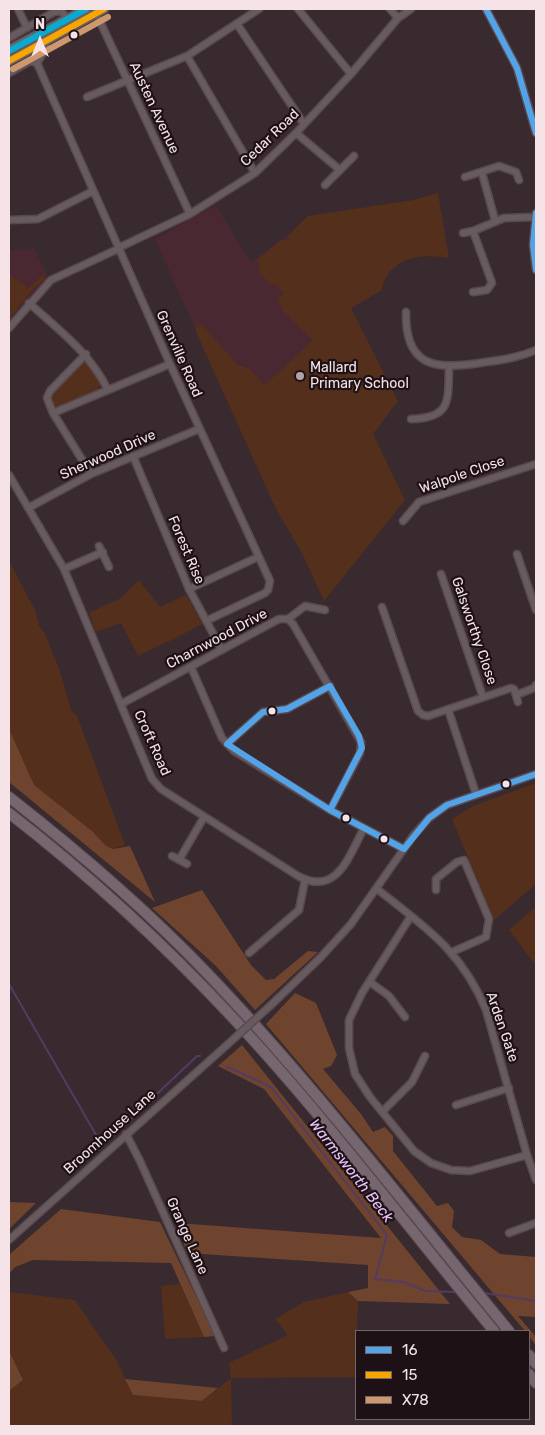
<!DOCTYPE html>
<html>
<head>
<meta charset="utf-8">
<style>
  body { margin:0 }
  #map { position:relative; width:545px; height:1435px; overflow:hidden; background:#392a2f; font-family:Rubik,sans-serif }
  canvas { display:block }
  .frame { position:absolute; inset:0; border:10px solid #f6e3e8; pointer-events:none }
  .legend { position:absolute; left:355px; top:1330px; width:175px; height:90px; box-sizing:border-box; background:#1e1115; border:1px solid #746569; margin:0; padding:6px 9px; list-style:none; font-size:15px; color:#f6e3e8 }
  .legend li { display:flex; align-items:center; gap:10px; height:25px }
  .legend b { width:25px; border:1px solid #746569 }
  .north { position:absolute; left:15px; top:15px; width:50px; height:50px; -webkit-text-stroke:4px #1e1115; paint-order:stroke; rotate:0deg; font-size:14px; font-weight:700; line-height:20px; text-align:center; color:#f6e3e8 }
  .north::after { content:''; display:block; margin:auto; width:18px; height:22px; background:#f6e3e8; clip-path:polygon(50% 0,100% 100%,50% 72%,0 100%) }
</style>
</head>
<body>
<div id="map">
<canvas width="545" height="1435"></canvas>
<div class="frame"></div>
<ul class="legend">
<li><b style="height:6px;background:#53a3e8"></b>16</li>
<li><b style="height:6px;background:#f7a600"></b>15</li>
<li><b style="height:6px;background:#cd976f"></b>X78</li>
</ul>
<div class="north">N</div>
</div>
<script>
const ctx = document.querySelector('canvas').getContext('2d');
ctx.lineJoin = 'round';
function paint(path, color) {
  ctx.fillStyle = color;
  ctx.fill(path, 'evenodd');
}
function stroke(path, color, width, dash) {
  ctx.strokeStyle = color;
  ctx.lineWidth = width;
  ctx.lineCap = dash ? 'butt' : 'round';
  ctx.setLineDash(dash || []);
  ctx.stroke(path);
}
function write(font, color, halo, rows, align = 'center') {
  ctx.font = font + ' Rubik,sans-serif';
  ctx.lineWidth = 4.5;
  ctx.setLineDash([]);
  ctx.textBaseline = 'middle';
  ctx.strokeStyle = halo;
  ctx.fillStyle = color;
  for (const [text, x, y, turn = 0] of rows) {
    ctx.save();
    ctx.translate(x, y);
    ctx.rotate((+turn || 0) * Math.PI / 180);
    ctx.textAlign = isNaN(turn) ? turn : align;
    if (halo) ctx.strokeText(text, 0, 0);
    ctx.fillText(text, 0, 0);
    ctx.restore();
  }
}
const built = new Path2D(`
  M216 205 251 262 288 235 320 306 381 368 398 401 373 432 383 457 276 509 155 239Z
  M34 248 48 277 9 321V251Z`);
const green = new Path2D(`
  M438 193 449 258C420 253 389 257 381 291L351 308 398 401 373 434 405 500 324 601 301 551 276 509 196 332V327L201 324 238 365 250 369 263 384H266L313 340 284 312 278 298 284 293 274 283 271 285 258 271 259 263 257 260 282 239 290 241 288 235 308 216 413 200Z
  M9 274 28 288 43 275 46 278 34 288 9 319Z
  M84 362 90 364 101 383 97 391 61 407 53 405 50 399 51 394 80 363Z
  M9 561 36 612 39 626 45 633 60 671 71 710 77 716 125 845 113 849 106 846 92 831 33 785 9 729Z
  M139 580 160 607 186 595 202 624C181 636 160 645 138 656L121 623 96 632 89 613 121 598Z
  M536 783V884L494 920 452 819 473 806Z
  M536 907V966L509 930Z
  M180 1284 204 1337 165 1339 161 1286Z
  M9 1292 75 1300 117 1361 133 1395 202 1401 231 1378 229 1363 288 1335 275 1319 304 1302 348 1292 358 1301 356 1377 231 1378 232 1426H9V1391L23 1380 9 1351Z`);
const forest = new Path2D(`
  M9 729 34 785 92 831 106 846 113 849 130 846 155 902 9 782Z
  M202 890 251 965 266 980 274 979 308 951 318 952 255 1010 216 966 152 908Z
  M295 993 316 1003 337 1055 331 1066 323 1069 361 1114 373 1132 385 1127 393 1136V1151L437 1206 448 1203 454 1211 452 1227 462 1237 481 1240 500 1254 536 1257V1317L518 1316 536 1337V1346L529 1336V1331H525L266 1024Z
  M242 1045 450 1304 358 1301 348 1292 368 1288V1265L187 1253 177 1223 381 1238 264 1089 218 1066Z
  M9 1202 36 1203 9 1229Z
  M61 1209 160 1222 215 1336 204 1337 171 1263 33 1260 15 1267 9 1274V1255Z
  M9 1351 23 1380 9 1391Z
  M125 1379 218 1388 202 1401 133 1395Z`);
const stream = new Path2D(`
  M9 984 99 1140 106 1142 197 1056H200
  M228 1067 271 1087 387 1235 375 1279 404 1282 425 1291 457 1292
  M484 1293 536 1301`);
const minor = new Path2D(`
  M18 9 27 28
  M298 9 351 74
  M390 9 398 18
  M486 9 517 68 536 133
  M96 13 190 214
  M237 24 304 124
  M9 38 54 12 61 11 67 18
  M187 56 255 173
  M37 63 170 364 270 581 268 590 265 593 206 621
  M9 73 30 61 37 63 45 50 47 40
  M87 97 187 56 259 9
  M296 133 340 170
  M482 173 495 220
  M465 177 499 166 516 172 519 180
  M325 185 354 156
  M536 213 533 245 536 270
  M9 220 38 219 93 191
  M473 231 492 283 487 290 473 292
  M463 233 473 231 504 218 536 217
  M118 248 190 214 255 173 296 133 351 74 398 18 411 9
  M29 303C59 330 90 353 108 390
  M406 312C405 367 435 370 480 363 500 360 518 358 536 350
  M9 328 51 280 118 249
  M86 354 50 391 47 398 53 413 91 474
  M53 413 170 364
  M411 419C452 418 448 400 449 366
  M133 456 189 589 222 650
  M9 475 64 569 152 779 161 789 298 876C337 897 349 856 364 828
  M28 508 91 474 199 429
  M403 521 419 502 536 464
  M99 546 109 567
  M517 554 536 610
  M64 569 103 552
  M441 574 483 697
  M189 589 258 557
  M382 607 418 711 423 715 428 716 511 688 514 689 518 702
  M288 619 293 624 361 742 360 753 330 810
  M191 667 222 738 234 751 330 810 404 849
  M516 695 534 688 536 685
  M121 704 279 619H288L305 606 325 610
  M448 709 476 794
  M227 744 263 712 287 709 330 686
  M172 856 187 864
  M179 860 204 817
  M377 889C425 927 462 951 486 1010L527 1155 536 1180
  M436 890V879L457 862 464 860 489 919 486 937 452 952
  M411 916 362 993 349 1020V1048L355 1074 370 1097 414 1151 431 1163 451 1170 470 1171 527 1155
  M249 953 299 910 305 880
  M370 982 389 996 405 1017
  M270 1006 321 957 351 924 413 836 429 818 447 805 536 774
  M456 1105 509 1088
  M382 1112 412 1082 425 1056
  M126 1134 140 1161 224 1348
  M509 1233 536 1223
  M9 1240 228 1044`);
const major = new Path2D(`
  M9 50 86 9
  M9 61 104 9`);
const highway = new Path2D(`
  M9 797C78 851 146 909 207 973 315 1086 410 1211 509 1331
  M9 813C89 875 163 943 232 1017 325 1117 407 1226 494 1331
  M529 1355 536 1364
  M529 1374 536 1383`);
const minorBridge = new Path2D(`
  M228 1044 270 1006`);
const bus1 = new Path2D(`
  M486 9 517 68 536 133
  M536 213 533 245 536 270
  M330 686 359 736 362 748 330 810 227 744 263 712 287 709Z
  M330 810 404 849 429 818 447 805 536 774`);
const bus2 = new Path2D(`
  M9 61 104 9`);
const bus3 = new Path2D(`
  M13 69 108 17`);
const bus4 = new Path2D(`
  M9 51 86 9`);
const markers = [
  [74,35,4.5,"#f6e3e8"],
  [300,376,5,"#b4a2a7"],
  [272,711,4.5,"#f6e3e8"],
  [506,784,4.5,"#f6e3e8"],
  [346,818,4.5,"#f6e3e8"],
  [384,839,4.5,"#f6e3e8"]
];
const streetNames = [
  ["Austen Avenue",154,108,65],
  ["Cedar Road",270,138,-44],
  ["Grenville Road",179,354,66],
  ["Sherwood Drive",108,455,-24],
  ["Walpole Close",462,475,-19],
  ["Forest Rise",186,550,67],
  ["Galsworthy Close",474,631,71],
  ["Charnwood Drive",217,639,-28],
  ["Croft Road",152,743,66],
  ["Arden Gate",502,1027,71],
  ["Broomhouse Lane",110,1132,-42],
  ["Grange Lane",187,1236,66]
];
const poiNames = [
  ["Mallard",310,368],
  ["Primary School",310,384]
];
const waterNames = [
  ["Warmsworth Beck",351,1171,52]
];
paint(built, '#492832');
paint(green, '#542f1b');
paint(forest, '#6f442e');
stroke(stream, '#543b62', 2);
stroke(minor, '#57494e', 9);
stroke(major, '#57494e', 11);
stroke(highway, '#57494e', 12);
stroke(minor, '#675b5f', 6);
stroke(major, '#6d6065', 9);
stroke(highway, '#76666f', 10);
stroke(minorBridge, '#57494e', 9, []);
stroke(minorBridge, '#675b5f', 6);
stroke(bus1, '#53a3e8', 6);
stroke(bus2, '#f7a600', 6);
stroke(bus3, '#cd976f', 6);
stroke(bus4, '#06acd0', 6);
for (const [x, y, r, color] of markers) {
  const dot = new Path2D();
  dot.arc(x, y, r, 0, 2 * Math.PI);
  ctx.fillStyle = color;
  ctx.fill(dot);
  stroke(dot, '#1e1115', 2);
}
write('14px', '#f6e3e8', '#1e1115', streetNames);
write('14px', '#f6e3e8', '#1e1115', poiNames, 'left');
write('italic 15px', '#e8c5fe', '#1e1115', waterNames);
</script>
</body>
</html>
